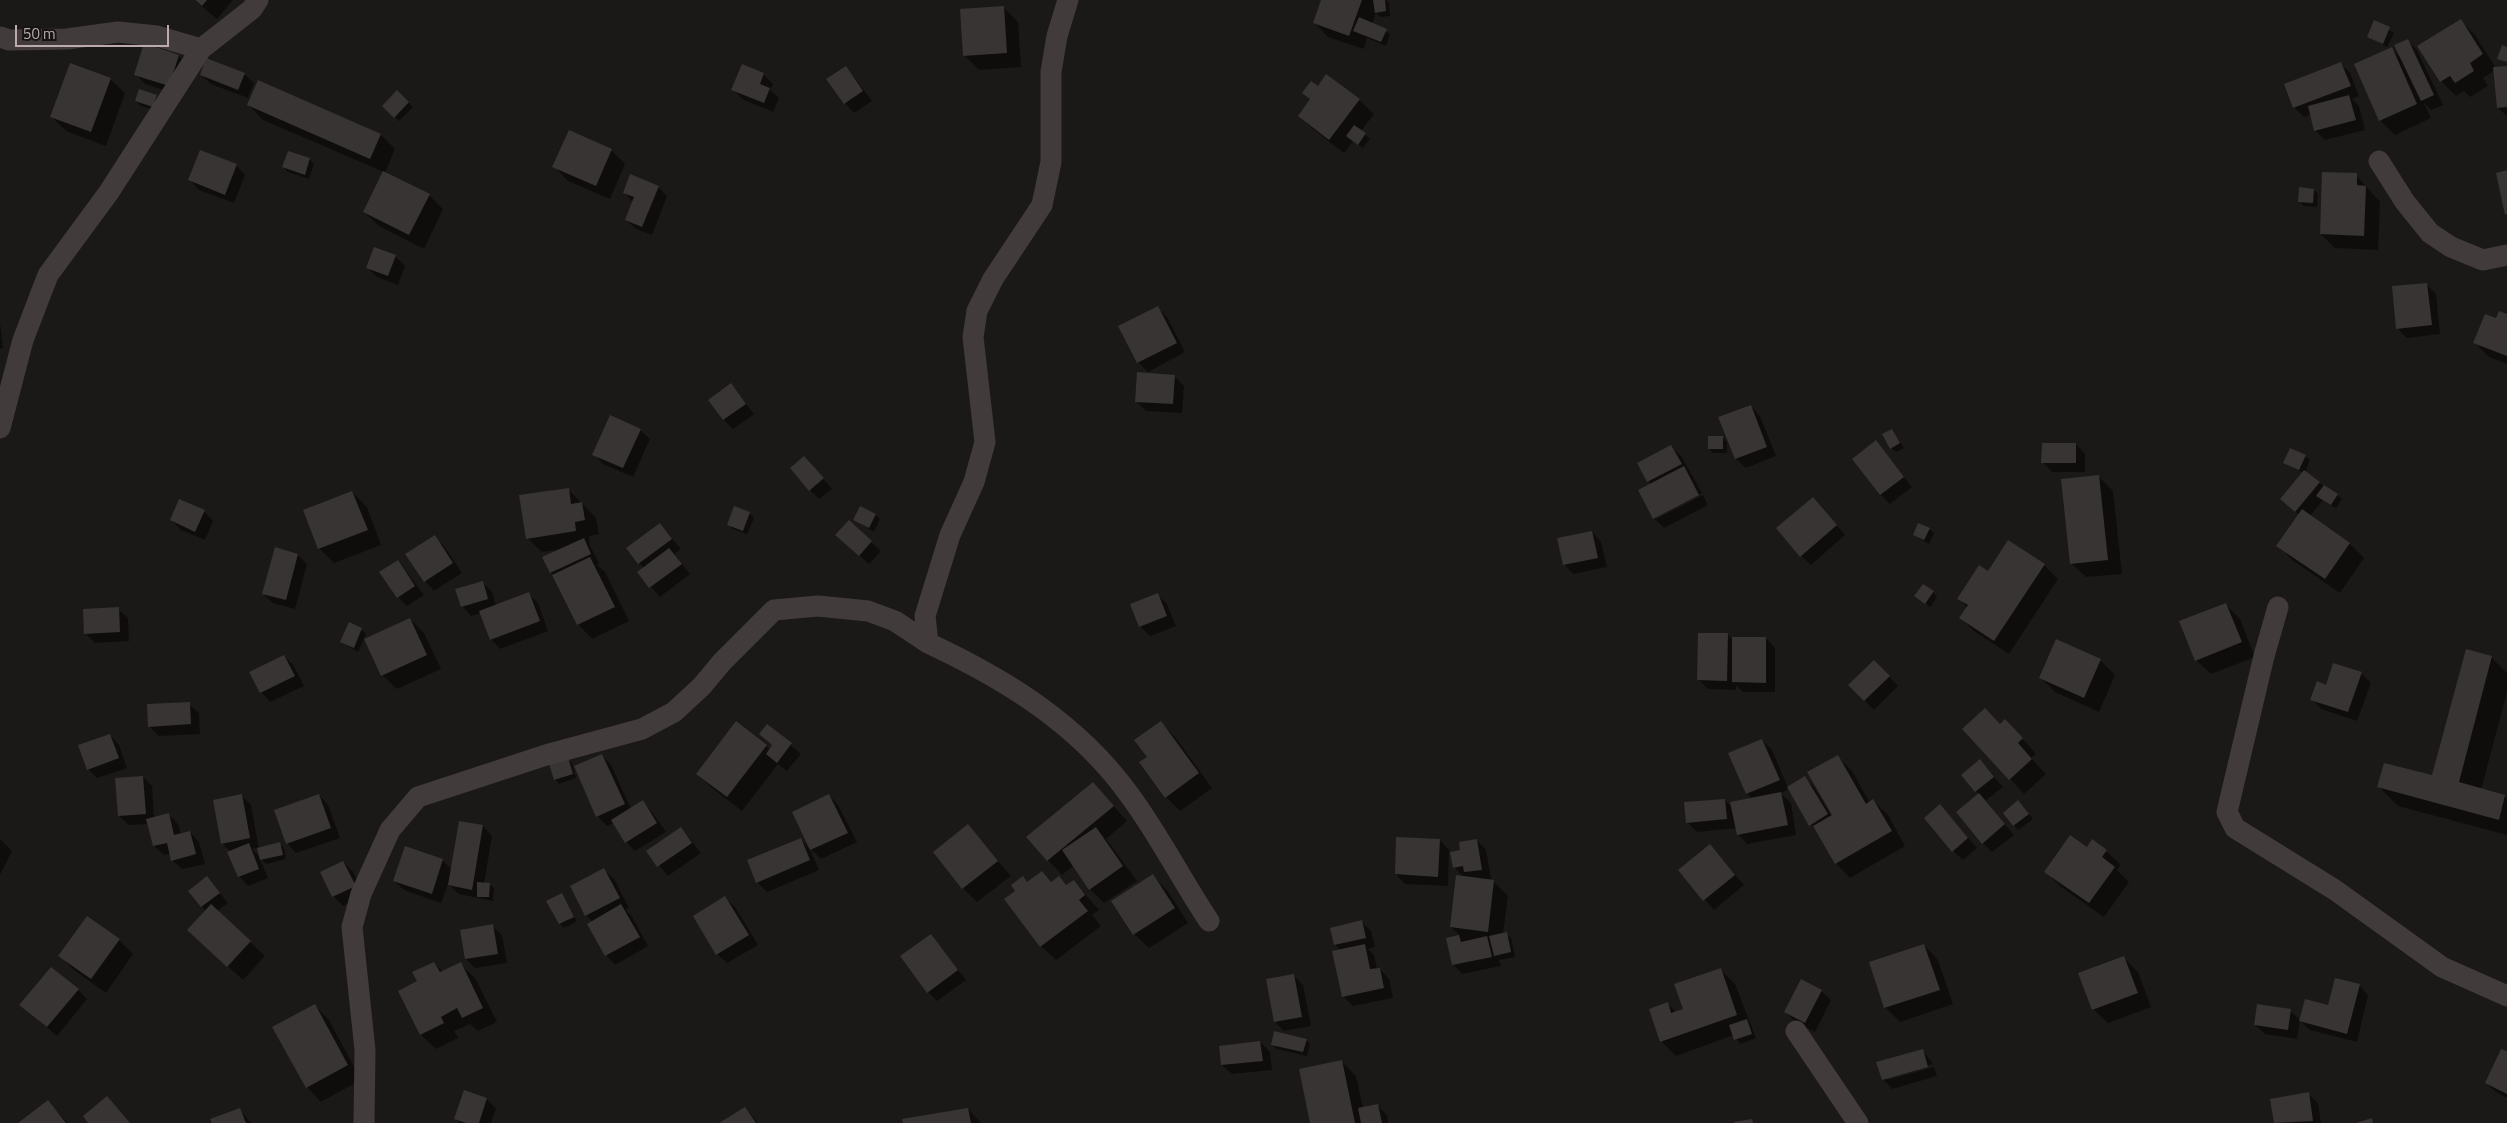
<!DOCTYPE html>
<html>
<head>
<meta charset="utf-8">
<style>
  body { margin:0 }
  #map { position:relative; width:2507px; height:1123px; overflow:hidden; background:#1b1918; font-family:"Titillium Web",sans-serif }
  canvas { display:block }
  .scale { position:absolute; left:15px; top:25px; width:154px; height:22px; box-sizing:border-box; border:2px solid #bcaaad; border-top:0; padding-left:6px; font-size:15px; line-height:18px; white-space:nowrap; color:#bcaaad; -webkit-text-stroke:4px #161413; paint-order:stroke }
</style>
</head>
<body>
<div id="map">
<canvas width="2507" height="1123"></canvas>
<div class="scale">50 m</div>
</div>
<script>
const ctx = document.querySelector('canvas').getContext('2d');
ctx.lineJoin = 'round';
function paint(path, color) {
  ctx.fillStyle = color;
  ctx.fill(path, 'evenodd');
}
function stroke(path, color, width, dash) {
  ctx.strokeStyle = color;
  ctx.lineWidth = width;
  ctx.lineCap = dash ? 'butt' : 'round';
  ctx.setLineDash(dash || []);
  ctx.stroke(path);
}
const shadow = new Path2D(`
  M194 0H233L217 19Z
  M1322 0H1386L1389 3 1390 16 1380 17 1376 13 1372 24 1390 34 1386 46 1367 38 1364 49 1328 37 1314 22Z
  M1004 8 1018 22 1021 67 979 70 964 55Z
  M2460 20 2475 35 2496 68 2507 67V116L2498 108 2494 71 2483 78 2488 86 2470 97 2464 91 2456 96 2441 81Z
  M2374 22 2394 33 2387 47 2368 36Z
  M2407 40 2417 50 2443 105 2431 110 2424 103 2431 118 2395 135 2380 120 2391 48 2402 59Z
  M179 56 188 65 179 95 145 84 136 74Z
  M2340 63 2350 73 2359 96 2352 99 2359 106 2365 130 2325 140 2315 130 2311 114 2304 117 2294 107Z
  M846 67 872 101 854 113 845 103Z
  M244 74 254 83 248 98 211 84 201 75Z
  M763 74 773 84 770 90 779 98 773 112 742 99 733 89Z
  M110 79 125 93 106 146 66 131 52 117Z
  M259 82 381 135 395 149 385 173 429 195 443 209 424 249 379 226 364 212 384 172 263 120 249 105Z
  M1318 87 1359 100 1374 114 1361 131 1370 139 1363 148 1353 141 1344 153 1314 130 1299 116 1311 100 1304 93Z
  M397 92 413 107 399 121 384 106Z
  M156 96 160 100 157 111 141 106 136 101Z
  M611 150 625 164 610 199 568 181 554 166Z
  M288 152 310 160 314 164 309 179 288 172 283 167Z
  M236 165 245 175 234 203 199 190 190 180Z
  M2356 175 2380 202 2378 250 2335 248 2321 234Z
  M658 187 667 196 652 235 636 229 626 220 633 202 624 192Z
  M2314 190 2318 194 2317 207 2304 206 2299 201Z
  M375 248 395 256 405 266 398 285 377 277 368 268Z
  M2426 284 2436 294 2440 334 2407 338 2397 328Z
  M1158 308 1167 317 1185 352 1148 372 1138 362Z
  M2507 315V364L2489 357 2474 342 2497 320Z
  M0 323 3 348 0 349Z
  M1174 376 1184 386 1182 413 1146 411 1136 401Z
  M731 385 754 414 733 429 724 420Z
  M1751 406 1760 416 1776 456 1746 468 1736 459Z
  M640 430 650 439 633 477 603 464 594 454Z
  M1892 430 1904 448 1896 452 1891 448Z
  M1722 437 1727 442V453H1713L1709 448Z
  M1876 442 1912 487 1890 504 1880 494Z
  M2076 444 2085 454V472H2052L2043 462Z
  M1671 447 1681 456 1702 493 1656 516V519L1703 495 1708 505 1664 528 1654 518 1651 484 1648 481Z
  M2305 456 2310 460 2305 472 2342 499 2336 508 2323 500 2310 516 2350 544 2364 558 2340 593 2292 560 2278 545 2299 515 2282 499 2303 473 2285 462Z
  M813 467 832 489 819 499 810 490Z
  M2098 476 2113 491 2122 574 2086 577 2071 563Z
  M568 489 596 518 599 534 589 536 590 546 599 563 597 565 605 572 629 621 592 639 578 624 551 572 558 550 542 552 527 538Z
  M352 492 367 507 381 545 334 563 319 548Z
  M1822 508 1845 535 1811 565 1801 556Z
  M204 511 213 521 205 540 181 530 171 520Z
  M749 513 754 518 747 534 733 529 728 524Z
  M876 515 880 519 874 532 855 520Z
  M849 521 881 551 869 564 847 544Z
  M660 525 681 549 674 554 690 574 660 597 638 572 644 568 639 563Z
  M1929 529 1934 533 1929 544 1914 535Z
  M1592 532 1601 542 1607 567 1573 574 1564 564Z
  M434 537 444 546 462 573 434 591 425 581Z
  M298 555 307 564 295 609 273 603 263 594Z
  M398 561 424 595 407 606 398 597Z
  M2044 565 2058 579 2009 654 1975 632 1961 618 1967 607 1959 599 1989 573Z
  M483 583 492 592 496 606 528 594 538 603 548 631 500 649 491 639 481 613 471 616 462 606Z
  M1933 592 1937 597 1930 607 1916 596Z
  M1158 595 1167 604 1176 626 1150 636 1140 626 1132 605Z
  M2226 605 2240 619 2255 657 2211 674 2196 660Z
  M118 609 128 618 129 641 95 643 85 633Z
  M410 619 424 633 441 669 397 689 382 675Z
  M361 629 366 634 358 652 342 642Z
  M1728 635 1734 641 1766 638 1775 648V692H1743L1736 685V690L1708 689 1698 679Z
  M2057 641 2101 661 2115 675 2099 712 2055 692 2041 678Z
  M2466 651 2492 658 2507 673V692L2481 790 2507 798V835L2398 806 2379 787 2433 777Z
  M284 656 294 666 304 686 270 702 261 692Z
  M1874 661 1898 686 1874 710 1849 685Z
  M2361 673 2371 683 2357 721 2321 709 2312 699 2327 686Z
  M189 704 199 713 200 734 159 736 149 726Z
  M1161 723 1175 737 1212 788 1180 811 1166 797 1148 757Z
  M767 725 801 754 787 771 778 764 742 811 712 788 698 774 766 746 770 750 773 746 760 734Z
  M2001 725 2019 735 2036 754 2031 758 2046 774 2024 794 1964 729Z
  M110 735 119 745 127 768 97 778 88 769Z
  M1762 740 1772 750 1788 788 1805 778 1814 787 1832 817 1834 815 1837 756 1852 771 1870 803 1873 801 1888 815 1905 846 1850 878 1836 863 1789 789 1780 793 1791 803 1796 835 1747 844 1738 834 1737 828 1697 832 1687 822 1725 800 1733 808 1753 799 1747 794 1730 754Z
  M602 755 611 765 631 809 643 802 652 812 666 832 635 851 626 842 614 823 607 826 597 816 575 767Z
  M567 759 572 763 576 778 559 784 555 779Z
  M1980 761 2003 787 1985 801 2014 835 1992 852 1983 843 1979 794 1962 775Z
  M143 777 152 786 154 818 169 815 178 824 181 834 190 832 199 842 205 864 182 869 172 860 171 854 164 855 154 846 149 824 129 825 119 816Z
  M1093 783 1127 821 1106 839 1137 881 1104 903 1090 889 1074 865 1062 875 1048 860Z
  M319 795 328 805 340 838 296 853 287 843Z
  M829 795 838 805 857 842 821 859 811 849Z
  M242 796 251 805 259 849 279 844 284 848 286 859 266 864 259 857 268 878 248 886 239 876 231 852 222 843ZM258 848 261 858 252 849Z
  M2023 806 2033 819 2018 830 2004 813Z
  M1949 816 1977 848 1963 860 1953 851Z
  M483 826 492 836 484 884H489L494 888 493 901 459 894 448 884 441 903 404 890 394 881 406 848 443 861 452 870Z
  M968 826 1011 876 977 902 963 888Z
  M681 828 701 853 668 876 648 852Z
  M0 839 12 851 0 875Z
  M800 839 810 849 819 870 767 892 757 882Z
  M1440 840 1449 850 1448 886 1405 884 1396 874Z
  M1477 840 1486 850 1491 879 1485 880 1493 881 1508 896 1503 934H1506L1511 938 1515 957 1499 960 1501 966 1462 974 1453 964 1447 939 1460 936 1451 927 1464 878 1454 867 1462 852Z
  M2106 851 2121 865 2117 870 2129 882 2104 917 2060 886 2046 872Z
  M1719 856 1744 885 1714 910 1680 870Z
  M343 862 353 872 364 895 343 906 333 896Z
  M604 870 614 879 629 908 625 910 631 915 648 946 615 965 606 955 593 922 586 915 571 886Z
  M1042 872 1052 883 1067 886 1073 881 1099 910 1092 915 1101 926 1056 960 1041 946 1017 891 1023 878 1028 883Z
  M1152 876 1167 890 1188 923 1149 948 1134 934Z
  M207 878 228 903 217 911 265 956 243 980 203 944 206 911 201 906Z
  M561 895 577 921 564 928 560 924Z
  M725 898 735 907 758 945 727 963 717 954Z
  M1362 922 1371 931 1375 947 1368 949 1374 955 1377 969H1380L1389 979 1393 998 1353 1006 1343 996 1341 950 1335 945 1332 929Z
  M492 926 502 935 507 963 475 968 466 959Z
  M931 936 966 980 937 1001 928 992Z
  M119 940 133 954 106 993 74 970 60 956Z
  M1924 945 1938 960 1953 1004 1900 1022 1885 1007Z
  M2123 957 2138 972 2151 1007 2108 1023 2093 1009Z
  M434 963 443 972 460 964 475 978 497 1022 478 1031 470 1024 454 1031 458 1038 436 1049 421 1035 400 991 419 982Z
  M1720 969 1735 984 1756 1038 1740 1044 1734 1035 1676 1056 1661 1041 1668 1004 1676 1012 1685 1009Z
  M1294 976 1303 985 1311 1026 1284 1031 1275 1022Z
  M2359 985 2368 995 2357 1042 2310 1030 2300 1021 2329 1006Z
  M78 990 87 999 57 1036 21 1005Z
  M1821 991 1831 1000 1815 1032 1795 1022 1786 1012Z
  M315 1006 329 1020 361 1080 321 1102 307 1087Z
  M2290 1011 2300 1020 2297 1039 2265 1034 2255 1025Z
  M1306 1040 1310 1044 1307 1056 1277 1049 1272 1045Z
  M1260 1042 1270 1052 1272 1070 1232 1074 1222 1065Z
  M1922 1050 1933 1064 1887 1077V1080L1934 1067 1937 1076 1892 1089 1883 1079Z
  M2507 1053V1098L2496 1092 2486 1083Z
  M1342 1062 1356 1076 1363 1108 1377 1105 1387 1115 1388 1123H1311Z
  M2308 1094 2318 1103 2321 1123H2275L2271 1100Z
  M487 1099 496 1109 491 1123H460L456 1119Z
  M48 1102 68 1123H20Z
  M745 1108 758 1123H722Z
  M239 1109 251 1123H213Z
  M968 1109 981 1123H904Z`);
const building = new Path2D(`
  M195 0H207L202 6Z
  M1321 0H1362L1349 36 1313 23Z
  M1373 0H1385L1386 11 1375 13Z
  M1004 6 1007 53 963 56 960 9Z
  M1359 17 1387 29 1381 42 1353 31Z
  M2461 19 2483 54 2470 63 2474 71 2455 83 2450 76 2440 82 2417 46Z
  M2374 20 2390 27 2383 44 2367 37Z
  M2408 39 2434 95 2421 101 2394 45Z
  M144 43 179 55 169 86 134 75Z
  M2502 45 2507 47V62L2497 59Z
  M2392 47 2417 104 2379 121 2354 64Z
  M206 58 245 73 238 90 200 75Z
  M2341 62 2351 86 2293 108 2284 84Z
  M70 63 111 78 91 132 50 117Z
  M742 64 764 73 760 84 770 88 764 103 731 90Z
  M846 66 863 91 844 104 826 79Z
  M2507 66V107L2497 108 2493 67Z
  M1326 74 1360 99 1329 140 1298 116 1310 99 1302 93 1311 81 1318 86Z
  M258 80 381 134 370 159 247 105Z
  M139 89 157 95 153 107 135 101Z
  M397 90 409 102 394 118 382 106Z
  M2349 95 2356 120 2314 131 2308 106Z
  M1354 125 1366 133 1358 145 1346 136Z
  M569 130 612 149 596 186 552 167Z
  M200 150 237 164 225 195 188 180Z
  M288 151 310 158 305 175 282 167Z
  M2507 170V214L2505 215 2496 173Z
  M383 171 430 194 409 235 363 212Z
  M2322 172 2357 173V185L2366 186 2364 236 2320 234Z
  M630 174 659 186 642 227 625 220 634 197 623 193Z
  M2299 187 2314 189 2313 203 2298 202Z
  M374 247 396 255 388 276 366 268Z
  M2427 283 2432 325 2396 329 2392 286Z
  M1158 306 1177 343 1137 363 1118 326Z
  M2499 311 2507 314V356L2473 343 2485 314 2496 318Z
  M1137 372 1175 375 1173 404 1135 402Z
  M731 383 746 404 723 420 708 400Z
  M1751 405 1767 447 1735 459 1718 417Z
  M610 415 641 429 623 468 592 455Z
  M1892 429 1900 443 1890 449 1882 434Z
  M1708 436H1723V449H1708Z
  M1876 440 1904 477 1880 495 1852 459Z
  M2042 443H2076V463H2041Z
  M1671 445 1682 464 1647 482 1637 463Z
  M2290 448 2306 455 2299 470 2283 463Z
  M804 456 824 478 809 491 790 468Z
  M1684 466 1699 495 1653 519 1638 490Z
  M2304 470 2320 482 2295 512 2280 499Z
  M2099 475 2108 560 2070 564 2061 479Z
  M2324 485 2338 494 2331 505 2316 496Z
  M569 488 571 504 582 502 585 520 575 522 576 531 526 539 519 495Z
  M352 491 368 530 318 549 303 510Z
  M1813 497 1837 525 1800 557 1776 528Z
  M179 499 205 510 195 532 170 520Z
  M734 506 750 512 743 531 727 525Z
  M860 506 876 514 869 528 853 520Z
  M2302 509 2350 543 2325 579 2276 546Z
  M849 520 872 541 859 556 835 535Z
  M660 523 672 539 638 564 626 548Z
  M1918 523 1930 528 1924 540 1913 535Z
  M1592 531 1598 558 1563 565 1557 538Z
  M435 535 453 563 424 582 405 554Z
  M584 538 591 554 550 573 542 557Z
  M2008 540 2045 564 1994 641 1959 618 1968 605 1957 599 1979 565 1988 571Z
  M275 547 298 554 286 600 262 594Z
  M669 548 682 564 649 588 637 572Z
  M590 557 615 607 577 625 552 575Z
  M398 560 415 586 397 598 379 572Z
  M483 581 488 599 461 607 455 589Z
  M1923 584 1934 591 1925 604 1914 596Z
  M529 592 540 621 490 640 479 611Z
  M1158 593 1167 616 1139 627 1130 604Z
  M2226 603 2242 642 2195 661 2179 621Z
  M119 607 120 632 84 634 83 609Z
  M410 618 427 655 381 676 364 639Z
  M349 622 362 628 354 648 340 642Z
  M1698 633H1728L1727 681 1697 680Z
  M1732 637H1766V683L1732 682Z
  M2056 639 2101 659 2084 698 2039 678Z
  M2466 649 2492 656 2459 782 2505 795 2499 820 2377 787 2384 763 2432 775Z
  M284 655 295 676 260 693 249 672Z
  M1874 660 1890 676 1864 701 1848 685Z
  M2333 663 2362 672 2348 712 2310 700 2317 681 2326 685Z
  M190 702 191 724 148 727 147 704Z
  M1985 708 2000 724 2005 719 2023 738 2018 743 2032 759 2009 780 1962 729Z
  M736 721 767 745 727 797 696 774Z
  M1161 721 1199 773 1165 798 1139 762 1147 757 1134 740Z
  M767 724 792 743 777 763 766 754 772 745 759 734Z
  M110 734 119 758 87 770 78 745Z
  M1762 739 1780 780 1746 794 1728 753Z
  M602 754 625 804 596 817 574 766Z
  M1838 755 1866 804 1873 799 1892 831 1835 864 1813 826 1832 815 1807 772Z
  M568 757 573 774 554 780 549 764Z
  M1980 759 1994 777 1975 792 1961 775Z
  M143 776 146 814 118 816 115 778Z
  M1805 776 1828 814 1809 826 1787 787Z
  M1093 782 1114 806 1047 861 1026 837Z
  M1781 792 1788 825 1737 835 1730 802Z
  M1979 793 2005 824 1982 844 1956 812Z
  M242 794 250 838 221 844 213 800Z
  M319 794 331 828 286 844 274 810Z
  M829 794 848 833 810 850 792 812Z
  M1725 799 1727 819 1686 823 1684 802Z
  M643 800 657 823 625 843 611 820Z
  M2018 800 2029 814 2013 826 2003 813Z
  M1940 804 1968 838 1952 852 1924 818Z
  M169 813 174 835 190 831 196 854 171 861 167 843 153 846 146 819Z
  M459 821 483 825 472 890 448 885Z
  M968 824 998 861 962 889 933 852Z
  M681 827 692 843 657 867 646 851Z
  M1096 827 1123 866 1089 890 1062 850Z
  M2070 835 2087 847 2092 839 2107 850 2102 857 2115 867 2089 903 2044 872Z
  M1396 837 1440 839 1438 877 1395 874Z
  M801 838 810 860 756 883 747 860Z
  M1477 839 1482 870 1464 872 1463 866 1453 868 1450 852 1460 850 1459 842Z
  M280 842 283 855 260 860 257 848Z
  M249 843 259 869 238 877 227 852Z
  M1710 844 1735 875 1703 901 1678 870Z
  M405 846 443 859 432 894 393 881Z
  M343 861 356 886 332 897 320 872Z
  M604 868 620 898 585 916 570 886Z
  M1042 871 1051 882 1059 876 1066 885 1074 880 1085 895 1079 900 1088 911 1040 947 1004 899 1015 891 1011 885 1023 876 1027 882Z
  M1153 874 1175 908 1133 935 1111 901Z
  M1456 875 1494 880 1488 932 1450 927Z
  M207 876 220 893 201 907 188 891Z
  M477 882 490 883 489 897H477Z
  M562 893 574 917 559 924 546 901Z
  M725 896 749 935 716 955 693 916Z
  M211 904 251 941 227 967 187 930Z
  M621 904 640 937 605 956 587 924Z
  M87 916 120 939 91 979 58 956Z
  M1362 920 1366 938 1334 945 1330 928Z
  M493 924 498 954 465 959 460 930Z
  M1507 932 1511 952 1494 956 1489 936Z
  M931 934 958 970 927 993 900 956Z
  M1459 935 1461 942 1487 936 1492 957 1452 965 1446 938Z
  M1365 944 1370 969 1380 968 1384 988 1342 997 1332 951Z
  M1924 944 1940 990 1884 1008 1869 962Z
  M2124 956 2138 993 2092 1010 2078 973Z
  M434 962 440 972 461 962 483 1008 462 1018 457 1008 441 1017 444 1023 420 1035 398 991 417 981 412 972Z
  M51 967 79 989 47 1027 19 1005Z
  M1721 968 1737 1015 1660 1042 1649 1009 1668 1002 1671 1013 1683 1009 1674 984Z
  M1294 974 1302 1017 1274 1022 1266 979Z
  M2335 978 2360 984 2347 1034 2299 1021 2305 999 2328 1005Z
  M1801 979 1822 990 1805 1023 1784 1012Z
  M315 1004 348 1065 306 1088 272 1027Z
  M2257 1004 2291 1009 2288 1030 2254 1025Z
  M1747 1019 1752 1034 1734 1040 1729 1025Z
  M1274 1031 1307 1039 1303 1052 1271 1045Z
  M1260 1041 1263 1061 1221 1065 1219 1046Z
  M1923 1049 1928 1067 1882 1080 1876 1062Z
  M2501 1049 2507 1051V1094L2485 1083Z
  M1342 1060 1355 1123H1310L1299 1069Z
  M464 1090 487 1098 479 1123H466L454 1119Z
  M2309 1092 2313 1121 2274 1123 2270 1099Z
  M107 1096 130 1123H88L83 1116Z
  M48 1100 66 1123H18Z
  M1378 1104 1382 1123H1361L1358 1108Z
  M745 1107 756 1123H719Z
  M240 1108 246 1123H212L210 1119Z
  M968 1108 971 1123H903L902 1119Z
  M2372 1118 2373 1123H2356Z
  M1752 1119 1753 1123H1734V1122Z`);
const street = new Path2D(`
  M1068 0 1057 36 1051 72V162L1042 205 993 279 977 311 973 337 985 442 974 482 950 535 925 616 928 643C1005 679 1077 723 1128 793 1158 833 1181 879 1209 921
  M0 37 9 40 67 39 118 32 157 36 201 49
  M2379 161 2405 202 2430 233 2451 247 2483 260 2507 255
  M0 428 23 340 48 275 109 192 201 49 252 9 258 0
  M2278 607 2264 656 2227 812 2235 828 2335 890 2442 967 2507 996
  M1796 1031 1858 1123
  M364 1123 365 1050 352 927 361 894 390 830 418 797 546 755 642 729 674 712 702 686 722 662 774 610 818 606 868 611 895 621 928 643`);
paint(shadow, '#0007');
paint(building, '#373433');
stroke(street, '#423b3b', 21);
</script>
</body>
</html>
